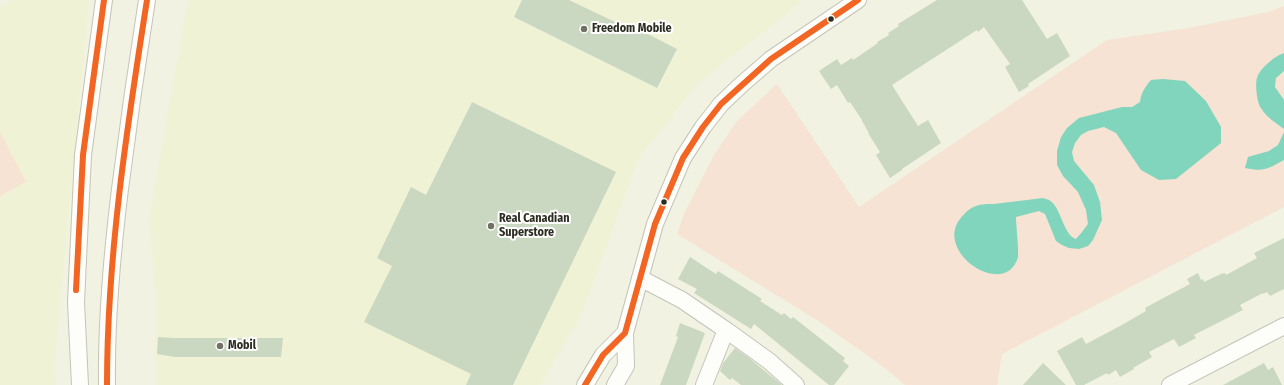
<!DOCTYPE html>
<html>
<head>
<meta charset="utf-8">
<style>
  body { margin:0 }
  canvas { display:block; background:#f1f2e1 }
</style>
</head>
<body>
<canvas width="1284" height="385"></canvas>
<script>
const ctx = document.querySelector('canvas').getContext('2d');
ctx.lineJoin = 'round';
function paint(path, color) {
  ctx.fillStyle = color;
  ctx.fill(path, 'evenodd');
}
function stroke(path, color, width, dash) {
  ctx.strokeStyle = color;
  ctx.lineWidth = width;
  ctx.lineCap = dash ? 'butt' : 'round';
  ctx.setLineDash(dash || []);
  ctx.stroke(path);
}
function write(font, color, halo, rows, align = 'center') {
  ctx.font = font + ' "Fira Sans Condensed",sans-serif';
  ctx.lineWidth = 4;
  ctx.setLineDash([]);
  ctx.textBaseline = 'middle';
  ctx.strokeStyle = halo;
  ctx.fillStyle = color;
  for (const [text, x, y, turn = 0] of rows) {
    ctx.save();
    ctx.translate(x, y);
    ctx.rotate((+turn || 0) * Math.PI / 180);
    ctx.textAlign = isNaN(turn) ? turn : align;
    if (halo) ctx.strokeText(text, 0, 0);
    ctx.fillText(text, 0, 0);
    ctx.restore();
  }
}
const built = new Path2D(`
  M14 0H89L55 358 56 385H0V7Z
  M188 0H804L698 83 638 159 582 313 540 385H156V300L149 219Z`);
const green = new Path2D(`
  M1284 6V207L1002 354 997 385H905L885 368 820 322 677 234 684 214 714 155 737 121 777 84 859 207 1107 40 1189 28 1269 12Z
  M0 132 26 182 0 196Z`);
const water = new Path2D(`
  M1284 53V71L1276 78 1275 87 1284 100V129C1276 123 1266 117 1261 108 1257 103 1255 84 1257 78 1260 68 1275 56 1284 53Z
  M1163 79 1185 81 1206 101 1221 127V143L1176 179 1159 180 1141 170 1116 133 1104 127 1088 131 1081 135 1075 143 1072 152 1074 161 1094 185 1100 202 1102 220 1093 240 1088 246 1079 249 1069 248 1062 245 1056 241 1045 214 1039 211 1016 217C1016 225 1019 250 1018 257 1006 300 934 253 960 219 964 214 969 208 976 206 981 204 988 204 994 204 1010 202 1027 200 1043 198 1045 199 1047 199 1049 200 1061 206 1063 235 1076 239L1082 232 1088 224 1086 210 1078 192 1063 176 1057 165V151L1061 137 1067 128 1079 118 1122 107H1132L1140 102C1141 93 1145 87 1151 80Z
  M1284 132V160C1267 169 1265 172 1245 168L1248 157 1269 151 1278 145Z`);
const building = new Path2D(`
  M522 0H569L634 31 638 29 677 49 657 88 514 17Z
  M937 0H1022L1047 39 1057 33 1070 56 1028 84 1029 86 1019 92 1005 67 1010 64 984 27 978 32 977 30 892 85 918 126 928 120 941 143 902 169V170L890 178 876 155 880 152 868 133H869L862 121V120L850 102 848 103 837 85 831 89 819 71 837 59 841 65 852 58 853 60 878 43 877 42 889 35 888 33 899 26 898 24Z
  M472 102 616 172 513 385H466L471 374 364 322 392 266 377 258 411 187 426 195Z
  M1284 238V289L1270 296 1267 292 1263 294V293L1240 305 1243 310 1194 335 1196 338 1179 347 1174 339 1149 352 1152 357 1133 368 1134 369 1120 377 1116 370 1108 375 1107 373 1084 385H1076L1057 351 1082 337 1086 344 1120 326 1146 311 1145 308 1154 303 1190 284 1187 279 1198 273 1201 280 1203 279 1204 282 1223 273V274L1225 273 1226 275 1257 258 1254 253Z
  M690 257 716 274 718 271 762 299 760 301 782 315 784 313 791 319 793 317 845 358 843 361 849 366 834 385H829L754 324 751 329 694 293 697 289 678 279Z
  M680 323 705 333 686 385H660L678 337 676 336Z
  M158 337 174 338H283L281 357H175L157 354Z
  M735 348 749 358 782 385H741L732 378 730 380 720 371 723 363Z
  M1043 363 1066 385H1023Z
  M1264 363 1268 370 1273 367 1282 385H1223Z`);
const minor = new Path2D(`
  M640 278 682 300 726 330 769 361 796 385
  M80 385 76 302 83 155 104 0
  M107 385C106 319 112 254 120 189 128 126 137 63 147 0
  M585 385 603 355 625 333
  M615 385 626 366 625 333 655 224 683 158 703 127 721 104 741 85 771 59 858 0
  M704 385 726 330
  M1170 385 1284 326`);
const bus1 = new Path2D(`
  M76 290 83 155 104 0
  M107 385C107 256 127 127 147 0
  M585 385 603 355 625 333 655 224 683 158 703 127 721 104 771 59 858 0`);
const markers = [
  [831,19,3.5,"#2c2c21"],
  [584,29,4,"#717164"],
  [664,202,3.5,"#2c2c21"],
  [491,226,4,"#717164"],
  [220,346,4,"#717164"]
];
const poiNames = [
  ["Freedom Mobile",592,29],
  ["Real Canadian",499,219],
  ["Superstore",499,233],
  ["Mobil",228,346]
];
paint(built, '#f0f2d5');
paint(green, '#f6e3d3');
paint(water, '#81d5bd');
paint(building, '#cad8c2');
stroke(minor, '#c4c5b8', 18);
stroke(minor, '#fdfdfa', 16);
stroke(bus1, '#f26522', 6);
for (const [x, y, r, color] of markers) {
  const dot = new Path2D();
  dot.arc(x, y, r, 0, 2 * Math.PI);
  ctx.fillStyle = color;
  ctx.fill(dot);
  stroke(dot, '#fff', 1.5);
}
write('bold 12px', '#2c2c21', '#fff', poiNames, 'left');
</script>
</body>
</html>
